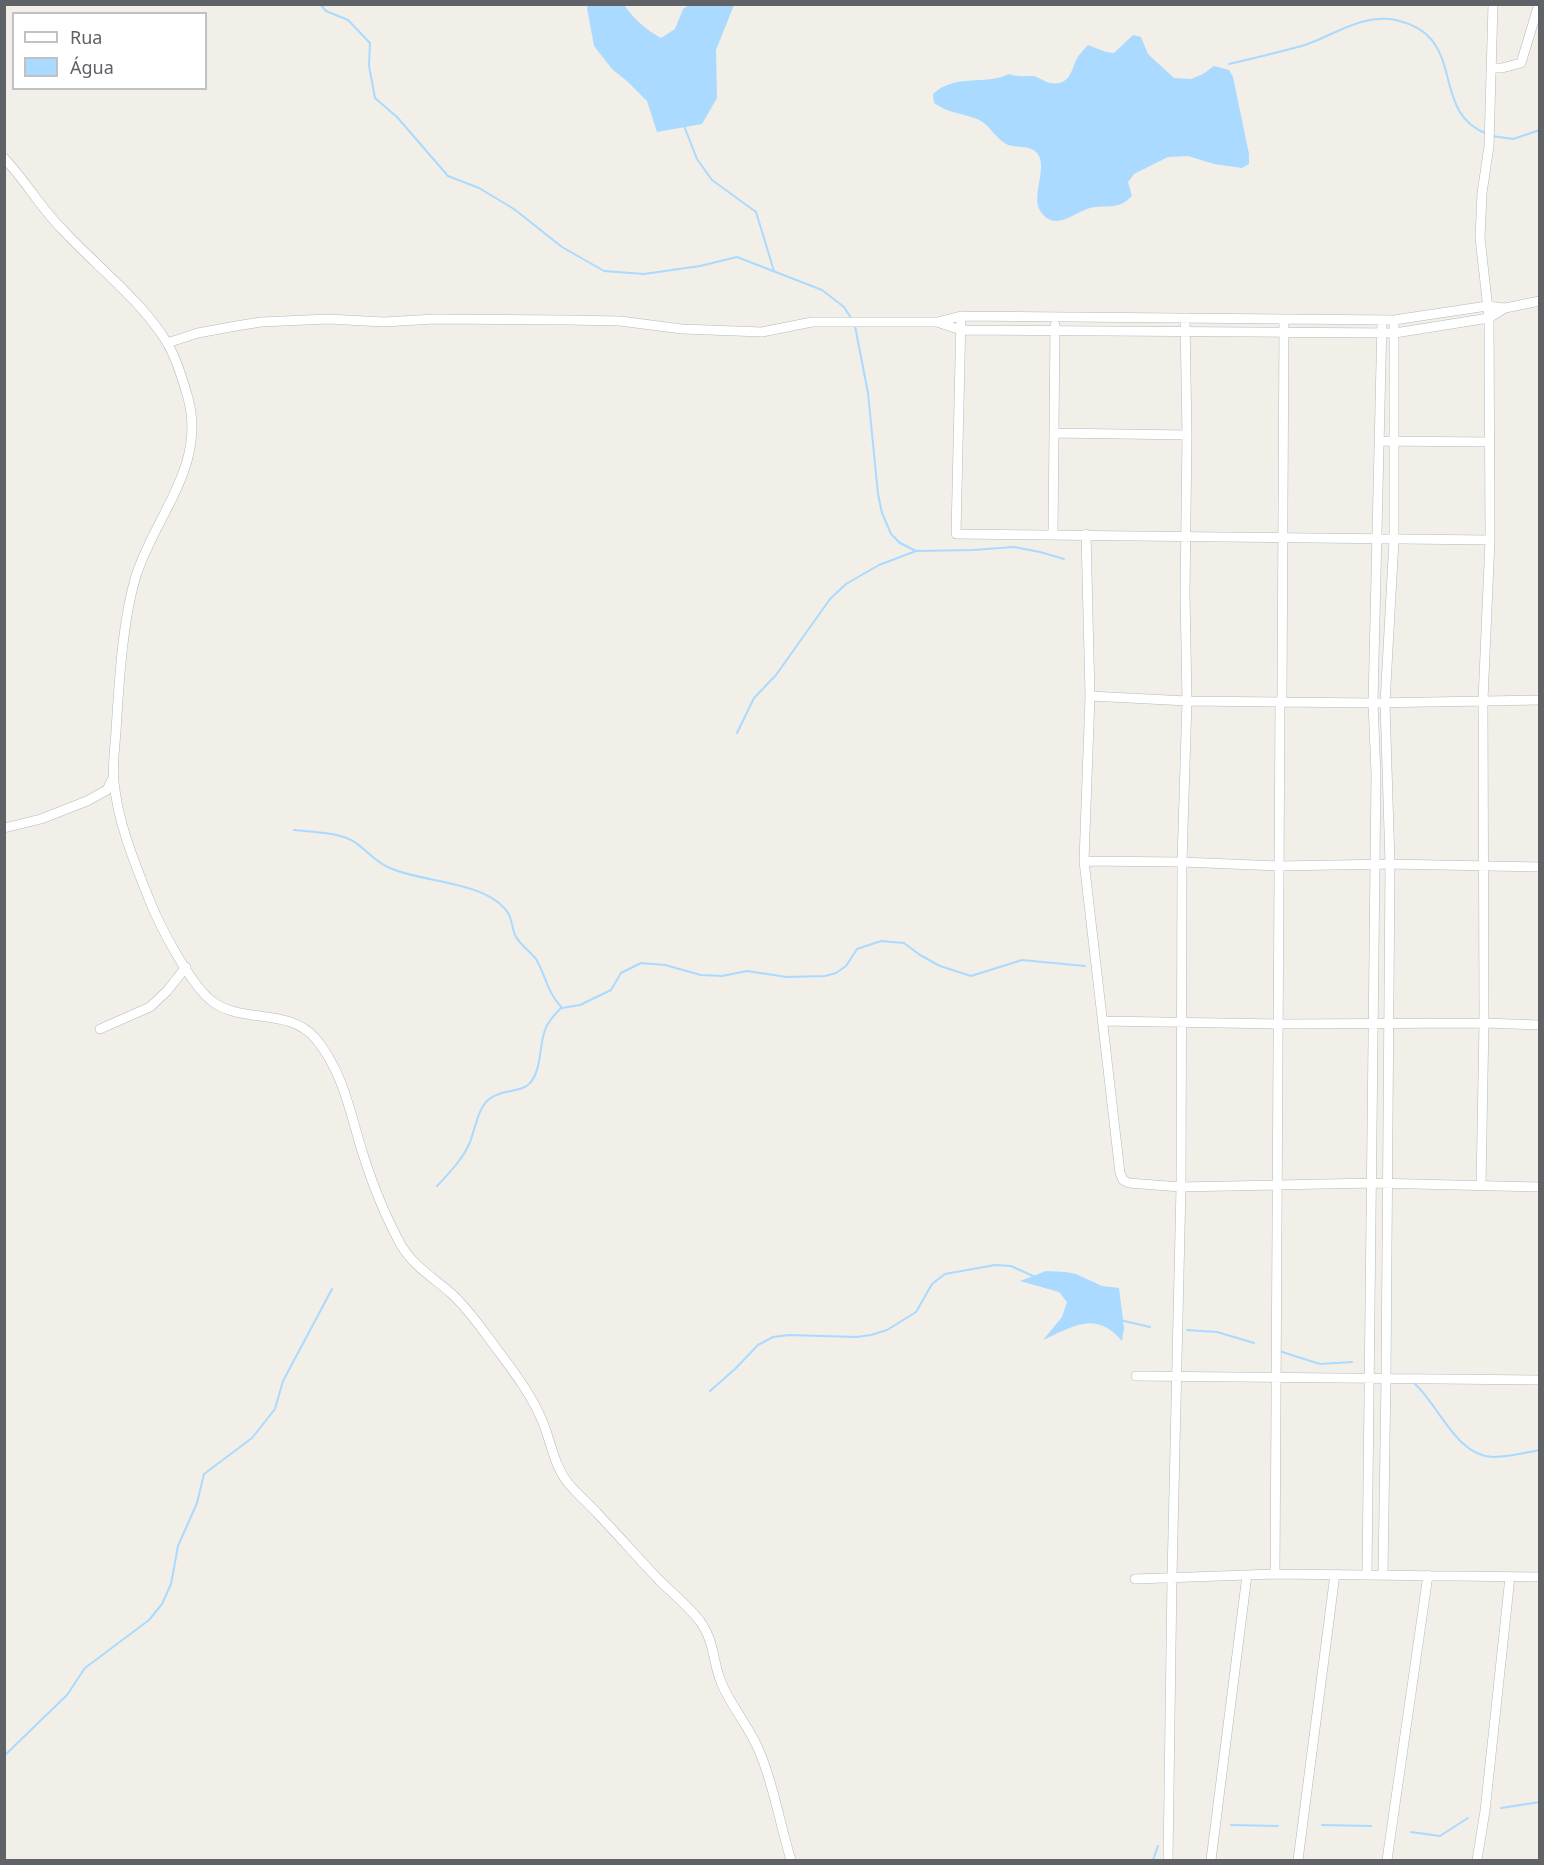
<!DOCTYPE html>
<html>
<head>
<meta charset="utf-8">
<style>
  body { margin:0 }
  #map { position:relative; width:1544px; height:1865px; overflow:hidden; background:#f1efe8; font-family:"Noto Sans",sans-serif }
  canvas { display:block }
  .frame { position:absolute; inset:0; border:6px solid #5f6368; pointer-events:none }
  .legend { position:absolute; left:12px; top:12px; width:195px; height:78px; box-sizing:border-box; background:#fff; border:2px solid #bfc1c3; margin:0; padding:8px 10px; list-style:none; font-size:18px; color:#5f6368 }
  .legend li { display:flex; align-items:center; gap:12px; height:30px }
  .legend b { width:30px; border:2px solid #bfc1c3 }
</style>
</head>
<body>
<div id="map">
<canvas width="1544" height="1865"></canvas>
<div class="frame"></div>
<ul class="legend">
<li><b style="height:8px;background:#fff"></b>Rua</li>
<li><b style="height:16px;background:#aadaff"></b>Água</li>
</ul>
</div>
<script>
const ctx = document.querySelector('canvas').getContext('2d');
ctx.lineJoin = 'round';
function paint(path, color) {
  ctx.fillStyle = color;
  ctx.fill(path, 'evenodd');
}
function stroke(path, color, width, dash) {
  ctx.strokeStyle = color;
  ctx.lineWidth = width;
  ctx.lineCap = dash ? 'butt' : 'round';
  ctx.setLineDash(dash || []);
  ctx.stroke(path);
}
const water = new Path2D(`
  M588 5H624C635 20 645 29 661 38L675 29 683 9 689 5H734L716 50 717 98 702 124 657 132 647 101 628 82 612 69 594 46 587 8Z
  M1133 35 1141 37 1148 54 1174 78 1191 79 1203 74 1214 66 1229 70 1233 77 1249 154V164L1242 168 1214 164 1188 156 1168 157 1134 174 1128 182 1132 196C1118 211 1107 204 1090 208 1073 213 1055 232 1041 212 1029 197 1051 164 1035 151 1027 145 1017 148 1008 145 995 139 990 124 977 119 962 113 948 113 934 103L933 94C955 73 984 86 1009 74 1017 77 1024 76 1033 76 1039 77 1044 82 1051 83 1068 86 1071 73 1076 60 1079 54 1084 50 1088 45L1106 52 1114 53Z
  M1046 1271 1066 1272 1076 1274 1102 1286 1119 1288 1124 1328 1122 1341C1096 1310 1074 1326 1043 1340L1062 1317 1067 1302 1059 1292 1020 1281Z`);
const stream = new Path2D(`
  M320 4 326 11 348 20 370 43 369 66 375 98 397 117 448 176 479 188 514 209 562 247 604 271 644 274 700 266 737 257 822 290 844 307 851 318
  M1229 64C1255 58 1280 52 1305 45 1334 35 1364 13 1396 20 1470 37 1427 110 1487 134
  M684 126 697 159 712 180 756 212 774 271
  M1492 136 1513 139 1540 130
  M855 326 868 393 878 494 882 513 891 534 900 543 916 551 973 550 1014 547 1040 552 1064 559
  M737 733 754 698 776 675 830 599 846 584 879 565 916 551
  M294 830C312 832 332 832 349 839 363 845 374 862 390 868 423 883 487 881 508 913 512 919 512 928 515 935 519 944 530 951 536 959 546 976 547 992 562 1008L580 1005 611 990 621 973 641 963 665 965 701 975 722 976 747 971 787 977 825 976 836 973 846 966 857 949 881 941 904 943 920 955 940 966 971 976 1022 960 1085 966
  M437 1186C450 1172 463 1159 470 1142 475 1129 478 1109 488 1100 500 1089 522 1093 530 1083 542 1069 539 1046 545 1030 548 1021 555 1014 561 1008
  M1120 1320 1150 1327
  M1187 1330 1217 1332 1254 1343
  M1279 1351 1320 1364 1352 1362
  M1414 1383C1439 1405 1456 1456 1493 1457 1508 1457 1525 1453 1540 1450
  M710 1391 735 1369 758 1345 773 1337 789 1335 856 1337 871 1335 887 1330 916 1312 932 1284 945 1274 995 1265 1011 1266 1033 1276
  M4 1756 67 1695 85 1668 149 1620 162 1604 171 1584 178 1546 197 1503 204 1474 252 1438 275 1409 283 1381 332 1289
  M1501 1808 1540 1802
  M1231 1825 1278 1826
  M1322 1825 1371 1826
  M1411 1832 1440 1836 1468 1818
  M1153 1860 1158 1846`);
const street = new Path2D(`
  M1492 68H1502L1521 63 1539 4
  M4 158C25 180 40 207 62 229 95 265 140 299 166 341 176 357 183 380 188 398 207 467 153 518 135 579 122 625 119 684 116 731 115 748 112 765 114 782 118 823 134 861 149 899 159 925 191 986 213 1002 244 1024 289 1007 316 1039 343 1072 350 1112 362 1151 372 1183 385 1216 401 1245 414 1267 434 1278 452 1294 467 1308 479 1325 491 1341 509 1366 529 1390 541 1418 551 1440 553 1464 568 1483 577 1494 588 1503 597 1513 618 1535 638 1558 659 1580 673 1594 690 1607 702 1624 714 1642 713 1662 721 1682 731 1707 750 1727 760 1753 774 1786 780 1825 791 1860
  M961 316 956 534 1490 540
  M937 322 961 330 1395 333 1489 318 1505 308 1540 301
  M167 343 198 333 236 326 261 322 328 319 384 322 434 319 568 320 620 321 682 329 762 332 812 322H937L961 316 1394 320 1487 306 1505 308
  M1054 433 1187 435
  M1380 441 1489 442
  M1086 534 1090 696 1084 861 1120 1173 1123 1180 1129 1183 1181 1187 1372 1183 1540 1187
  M1053 535 1055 325
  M1090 696 1187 701 1373 703 1540 700
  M4 828 41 819 87 801 107 790 113 778
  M1084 861 1182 862 1279 866 1390 864 1540 867
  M1104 1021 1279 1024 1484 1023 1540 1025
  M100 1029 150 1007 167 991 186 967
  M1481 1186 1484 1023 1483 700 1490 540 1489 318 1480 238 1482 193 1489 146 1493 4
  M1136 1376 1540 1380
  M1275 1574C1274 1283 1279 992 1280 702L1282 697 1284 319
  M1367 1574 1376 774 1373 703 1382 320
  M1383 1574 1386 1378 1390 864 1385 703 1394 540V320
  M1135 1579 1275 1574 1540 1577
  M1168 1860 1172 1577 1181 1187 1182 862 1187 701 1185 593 1187 435 1185 318
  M1211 1860 1247 1575
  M1298 1860 1335 1574
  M1387 1860 1428 1575
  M1477 1860 1485 1811 1510 1577`);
paint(water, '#aadaff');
stroke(stream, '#aadaff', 2);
stroke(street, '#b5b8bc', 10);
stroke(street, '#fff', 9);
</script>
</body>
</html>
